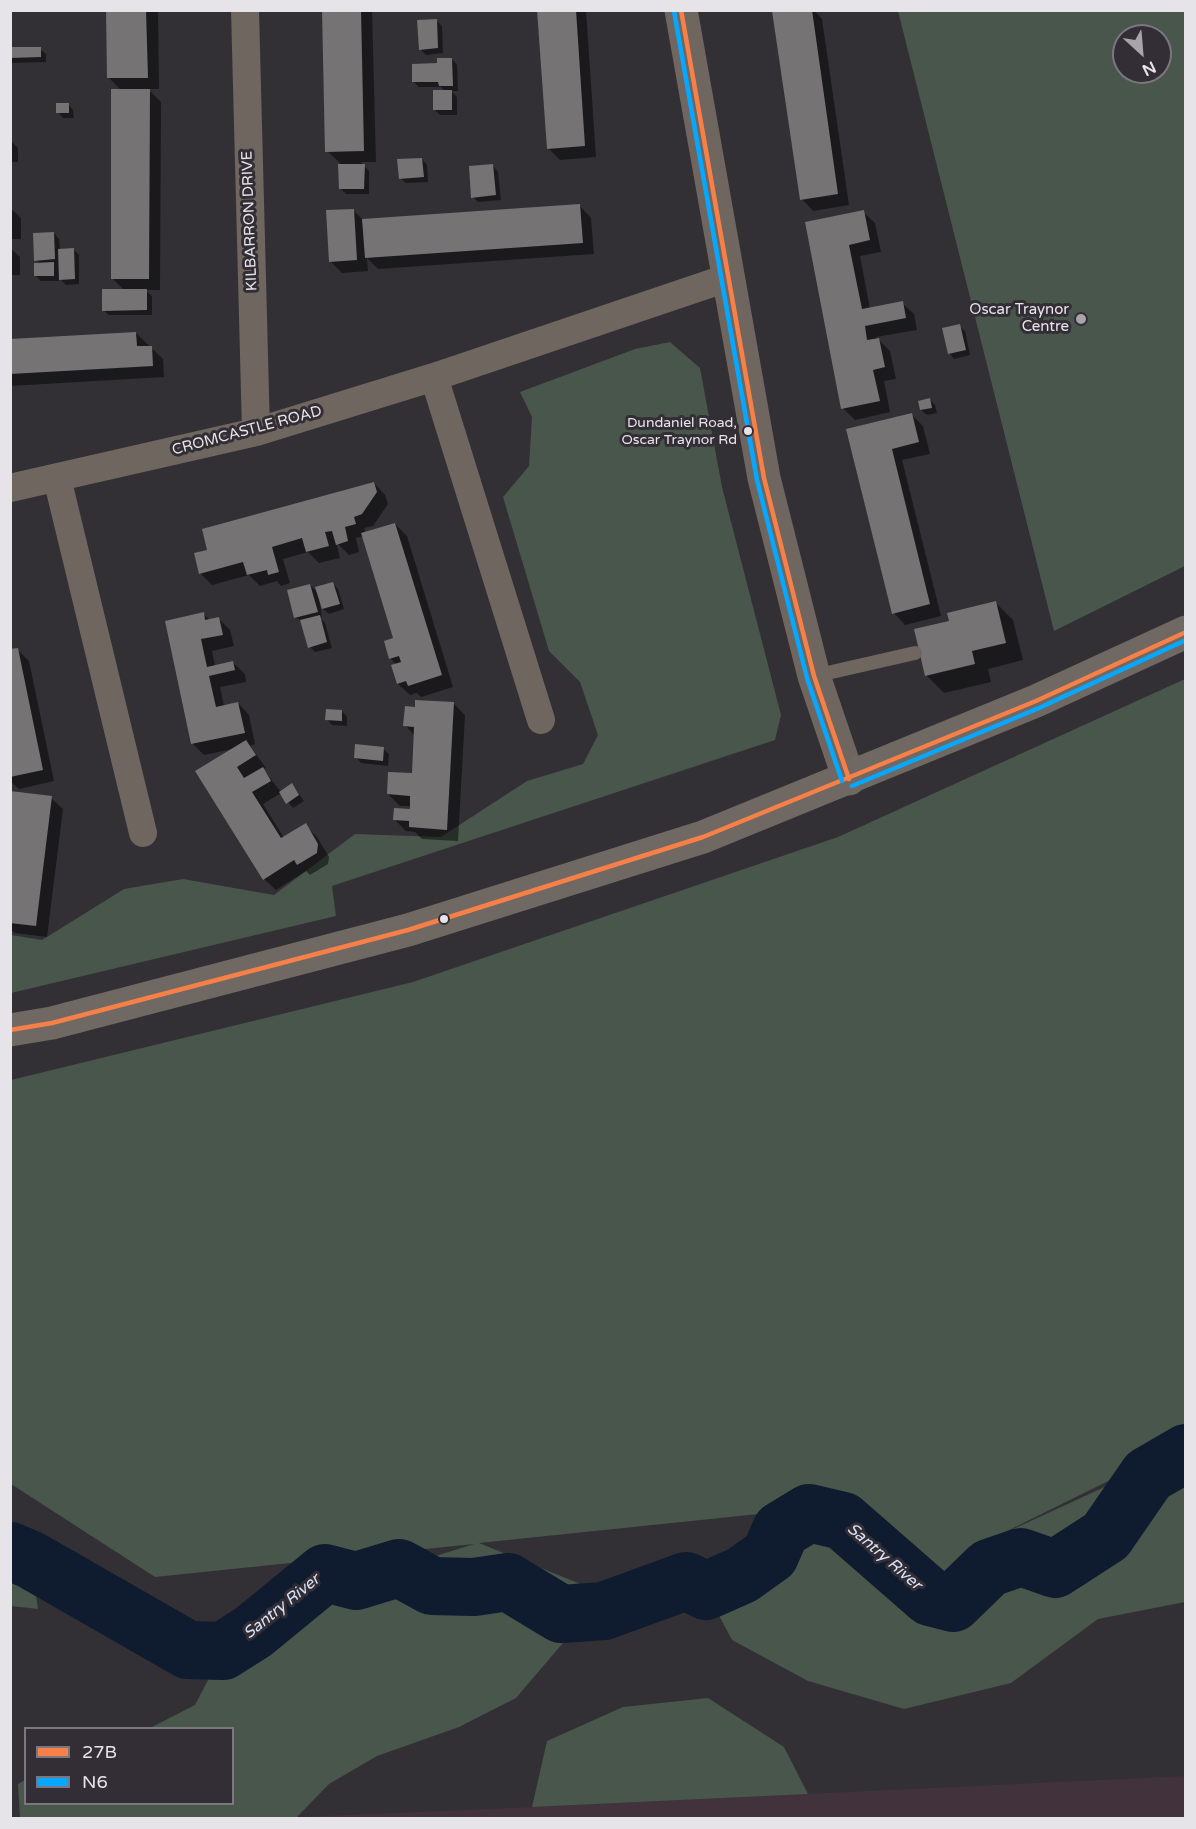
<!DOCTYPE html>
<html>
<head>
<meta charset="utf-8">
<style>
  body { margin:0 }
  #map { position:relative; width:1196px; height:1829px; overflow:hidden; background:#323034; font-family:"Varela Round",sans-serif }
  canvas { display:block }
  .frame { position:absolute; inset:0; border:12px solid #e7e4e9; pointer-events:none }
  .legend { position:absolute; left:24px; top:1727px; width:210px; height:78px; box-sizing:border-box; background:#332e36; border:2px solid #7b777e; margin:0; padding:8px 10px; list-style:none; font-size:18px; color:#e7e4e9 }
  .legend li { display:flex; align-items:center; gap:12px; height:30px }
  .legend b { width:30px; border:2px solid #7b777e }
  .north { position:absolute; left:1112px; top:24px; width:60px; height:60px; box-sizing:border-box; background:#332e36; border:2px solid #7b777e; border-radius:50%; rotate:154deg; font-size:16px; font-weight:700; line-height:24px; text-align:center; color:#e7e4e9 }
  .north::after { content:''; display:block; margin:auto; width:21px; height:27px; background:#a8a5aa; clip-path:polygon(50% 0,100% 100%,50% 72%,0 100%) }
</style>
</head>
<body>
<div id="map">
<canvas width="1196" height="1829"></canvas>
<div class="frame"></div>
<ul class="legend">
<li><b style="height:8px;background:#f78048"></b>27B</li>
<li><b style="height:8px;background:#06a8ff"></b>N6</li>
</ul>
<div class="north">N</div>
</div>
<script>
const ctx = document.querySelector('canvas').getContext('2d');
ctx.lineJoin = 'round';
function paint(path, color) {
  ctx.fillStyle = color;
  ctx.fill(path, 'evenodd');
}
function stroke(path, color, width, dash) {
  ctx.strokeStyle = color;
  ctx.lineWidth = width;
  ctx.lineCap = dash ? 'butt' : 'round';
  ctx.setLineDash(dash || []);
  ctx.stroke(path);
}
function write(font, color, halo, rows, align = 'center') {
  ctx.font = font + ' "Varela Round",sans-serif';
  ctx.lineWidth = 6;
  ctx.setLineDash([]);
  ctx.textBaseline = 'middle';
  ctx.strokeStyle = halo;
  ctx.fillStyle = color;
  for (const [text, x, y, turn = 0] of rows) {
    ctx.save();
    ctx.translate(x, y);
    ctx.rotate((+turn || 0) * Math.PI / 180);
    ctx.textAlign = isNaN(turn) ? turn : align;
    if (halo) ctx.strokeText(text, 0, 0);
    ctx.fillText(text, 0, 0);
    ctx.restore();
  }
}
const industrial = new Path2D(`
  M1185 1776V1818H275L532 1807Z`);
const green = new Path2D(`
  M898 11H1185V566L1054 631ZM1124 36H1160V72H1124Z
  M670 342 700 368 722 487 781 715 775 740 332 886 336 916 11 993V935L42 940 124 889 183 879 274 895 355 834 441 837 527 781 583 764 598 735 580 682 549 651 503 497 529 466 532 417 520 392 635 349Z
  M1185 679V1443L985 1542 1185 1450V1602L1098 1619 1011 1683 904 1709 808 1681 732 1640 706 1591 726 1556 781 1530 837 1521 797 1510 479 1543 583 1585 568 1637 516 1698 459 1727 377 1756 329 1784 296 1818H20L18 1784 25 1780 26 1804H232V1728H150L195 1705 223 1651 253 1632 325 1573 356 1581 474 1544 155 1577 11 1484V1080L413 982 838 837Z
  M11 1551 31 1560 38 1609 11 1606Z
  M708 1698 784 1747 808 1794 532 1807 547 1741 623 1707Z`);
const shadow = new Path2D(`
  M108 10H158L159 89H148L161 102 160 290H145L152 296V315H109L103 310 125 291 112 278 121 90 109 78Z
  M324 10H372L376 162H361L369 171V194H346L340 188V163L327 151Z
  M538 10H586L596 157 560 160 548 148Z
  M782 10H814L822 19 849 205 813 211 802 199Z
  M436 20 442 26 443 53 426 55 420 49Z
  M10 49H40L46 54V62L10 63Z
  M452 59 457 65 458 91H451L457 97V115H440L435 110 446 92 441 87H419L414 82 438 64Z
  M68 104 73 110 74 118H63L58 112Z
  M10 140 18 148V162H10Z
  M422 159 427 165 428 182 406 183 400 178Z
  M493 166 498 172 501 200 478 202 473 197Z
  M580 206 591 218 594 254 378 269 367 258 368 271 342 273 330 261 353 210 364 221Z
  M10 208 21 218V239H10Z
  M863 212 875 223 881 252 860 256 870 309 902 303 914 314 917 330 876 337 890 351 896 379 884 381 890 412 855 420 843 408 807 223Z
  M54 233 59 239 60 250H74L79 255V284L66 285 59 278V281H41L35 275 40 264 36 260Z
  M10 248 20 257V275H10Z
  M959 326 965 331 970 355 954 359 949 353Z
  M136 333 163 359 164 377 10 386V340Z
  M930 400 935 405 937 413 927 415 921 410Z
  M911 414 923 426 930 454 902 460 941 616 905 625 894 613 848 430Z
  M374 483 385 495 388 504 373 526 364 528 366 534 395 524 407 536 453 687 421 697 417 693 410 695 398 684 397 665 390 658 395 639 363 536 356 538 359 552 349 555 336 542 340 558 319 563 308 552 283 559 290 583 281 586 277 581 260 586 249 575 212 585 200 573 209 551Z
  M333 584 338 589 344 609 329 614 323 609Z
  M310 585 318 593 322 617 320 618 325 623 332 648 315 652 310 647 303 622 295 617Z
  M996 603 1013 620 1023 660 988 669 991 682 944 693 926 675 951 622Z
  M203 614 210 620 218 618 230 630 234 646 212 651 215 666 233 663 245 674 246 682 220 687 224 706 238 703 249 715 255 744 250 746 266 768 263 769 281 792 292 785 304 801 293 808 281 793 263 804 284 838 305 825 317 837 329 857 328 864 310 875 306 871 276 890 264 879 197 772 233 749 204 755 192 743 167 622Z
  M17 649 29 661 54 781 19 789 10 781V651Z
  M454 704 465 715 458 841 422 839 415 832 406 831 395 820 411 811V806H400L388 794 413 775 415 736 405 725Z
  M342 711 347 717V726L332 725 327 719Z
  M383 749 389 754 388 766 361 763 356 757Z
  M51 798 63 809 47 937 15 933 10 929V861Z`);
const river = new Path2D(`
  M10 1551 31 1560 188 1650 223 1651 253 1632 325 1573 356 1581 399 1568 432 1586 474 1587 508 1582 561 1614 604 1611 686 1581 706 1591 742 1575 770 1555 781 1530 809 1513 843 1521 930 1597 953 1603 989 1568 1021 1557 1055 1569 1106 1536 1148 1475 1186 1453`);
const building = new Path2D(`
  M106 10H146L148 78H107Z
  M322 10H361L364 151 325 152Z
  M537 10H576L585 146 547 149Z
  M778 10H812L838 194 800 200 772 11Z
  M437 19 438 48 419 50 417 20Z
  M10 47H41V57L10 58Z
  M437 58H452L453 86H439L438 82H412V64L437 63Z
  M111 89H150L149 279H111Z
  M433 90H452V110H433Z
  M56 103H69V113H56Z
  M422 158 424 177 399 179 397 159Z
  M338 164H365L364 189H339Z
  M493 164 496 195 471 198 469 166Z
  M580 204 583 243 365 258 362 219Z
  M354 209 357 260 329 262 326 210Z
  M864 210 870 240 849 245 862 309 903 301 906 318 865 326 867 340 879 338 885 367 873 370 880 401 841 409 805 222Z
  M54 232 55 259 34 261 33 233Z
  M74 248 75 279 59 280 58 249Z
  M54 262V276H34V263Z
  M102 289H147V310L102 311Z
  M960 324 966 350 948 354 942 328Z
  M136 332 137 346H152L153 366 10 374V339Z
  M930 398 932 408 920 410 918 401Z
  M912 413 919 442 892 449 930 604 892 614 846 429Z
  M374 482 377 492 362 514 354 517 356 524 345 527 348 541 336 545 332 531 325 532 329 546 306 552 302 538 272 547 279 572 268 575 267 570 247 575 243 562 199 574 194 553 207 550 202 529Z
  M395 523 442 675 408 686 406 681 397 684 391 665 401 662 399 656 389 659 384 641 393 638 361 533Z
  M333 582 340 604 322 609 315 587Z
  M310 584 318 612 294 618 287 590Z
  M996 601 1006 643 972 651 975 664 925 676 914 629 949 621 947 613Z
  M204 612 205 620 219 617 223 635 201 639 207 667 233 661 235 670 209 676 216 707 238 702 245 733 191 744 165 621Z
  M320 615 327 642 308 648 300 620Z
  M18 648 43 770 10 777V649Z
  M415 700 454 702 447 830 409 827V821L393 820 394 808 410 809V796L387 794 388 772 412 773 414 727 403 726 405 706 415 707Z
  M326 709 342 710V721L325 720Z
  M246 740 256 755 237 767 244 778 263 767 271 781 252 792 281 838 306 823 318 844 317 853 297 865 294 860 263 880 195 771Z
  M355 744 384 747 383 761 354 758Z
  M292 783 299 795 286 804 279 792Z
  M10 791 52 796 36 926 10 923Z`);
const service = new Path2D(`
  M814 676 915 653`);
const minor = new Path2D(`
  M245 10 256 432
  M434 377 541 720
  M57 478 143 833
  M10 488 256 432 434 377 727 278`);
const tertiary = new Path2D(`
  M681 10 764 478 814 676 849 779`);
const secondary = new Path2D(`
  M10 1030 52 1023 408 930 703 837 1036 701 1186 632`);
const bus1 = new Path2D(`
  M681 10 764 478 814 676 849 779
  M10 1030 52 1023 408 930 703 837 1036 701 1186 632`);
const bus2 = new Path2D(`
  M674 11 757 480 807 678 842 781
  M852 786 1039 708 1186 640`);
const markers = [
  [1081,319,6,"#a8a5aa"],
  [748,431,5,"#e7e4e9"],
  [444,919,5,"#e7e4e9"]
];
const busNames = [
  ["Dundaniel Road,",737,423],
  ["Oscar Traynor Rd",737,440]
];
const streetNames = [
  ["KILBARRON DRIVE",250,221,-92],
  ["CROMCASTLE ROAD",247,431,-15]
];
const poiNames = [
  ["Oscar Traynor",1069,310],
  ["Centre",1069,327]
];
const waterNames = [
  ["Santry River",884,1557,41],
  ["Santry River",282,1607,-39]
];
paint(industrial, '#41323c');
paint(green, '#48564b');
paint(shadow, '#0007');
stroke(river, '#0f1b2f', 58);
paint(building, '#767374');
stroke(service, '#6e665f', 14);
stroke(minor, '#6e665f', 28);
stroke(tertiary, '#6e665f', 33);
stroke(secondary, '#706862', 33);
stroke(bus1, '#f78048', 4.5);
stroke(bus2, '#06a8ff', 4.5);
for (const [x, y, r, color] of markers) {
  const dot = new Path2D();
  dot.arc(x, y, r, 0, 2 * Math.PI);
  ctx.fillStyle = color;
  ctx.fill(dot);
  stroke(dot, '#332e36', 2);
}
write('14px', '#e7e4e9', '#332e36', busNames, 'right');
write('15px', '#e7e4e9', '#332e36', streetNames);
write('15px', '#e7e4e9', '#332e36', poiNames, 'right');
write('italic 16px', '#d7e3f8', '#332e36', waterNames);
</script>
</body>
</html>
